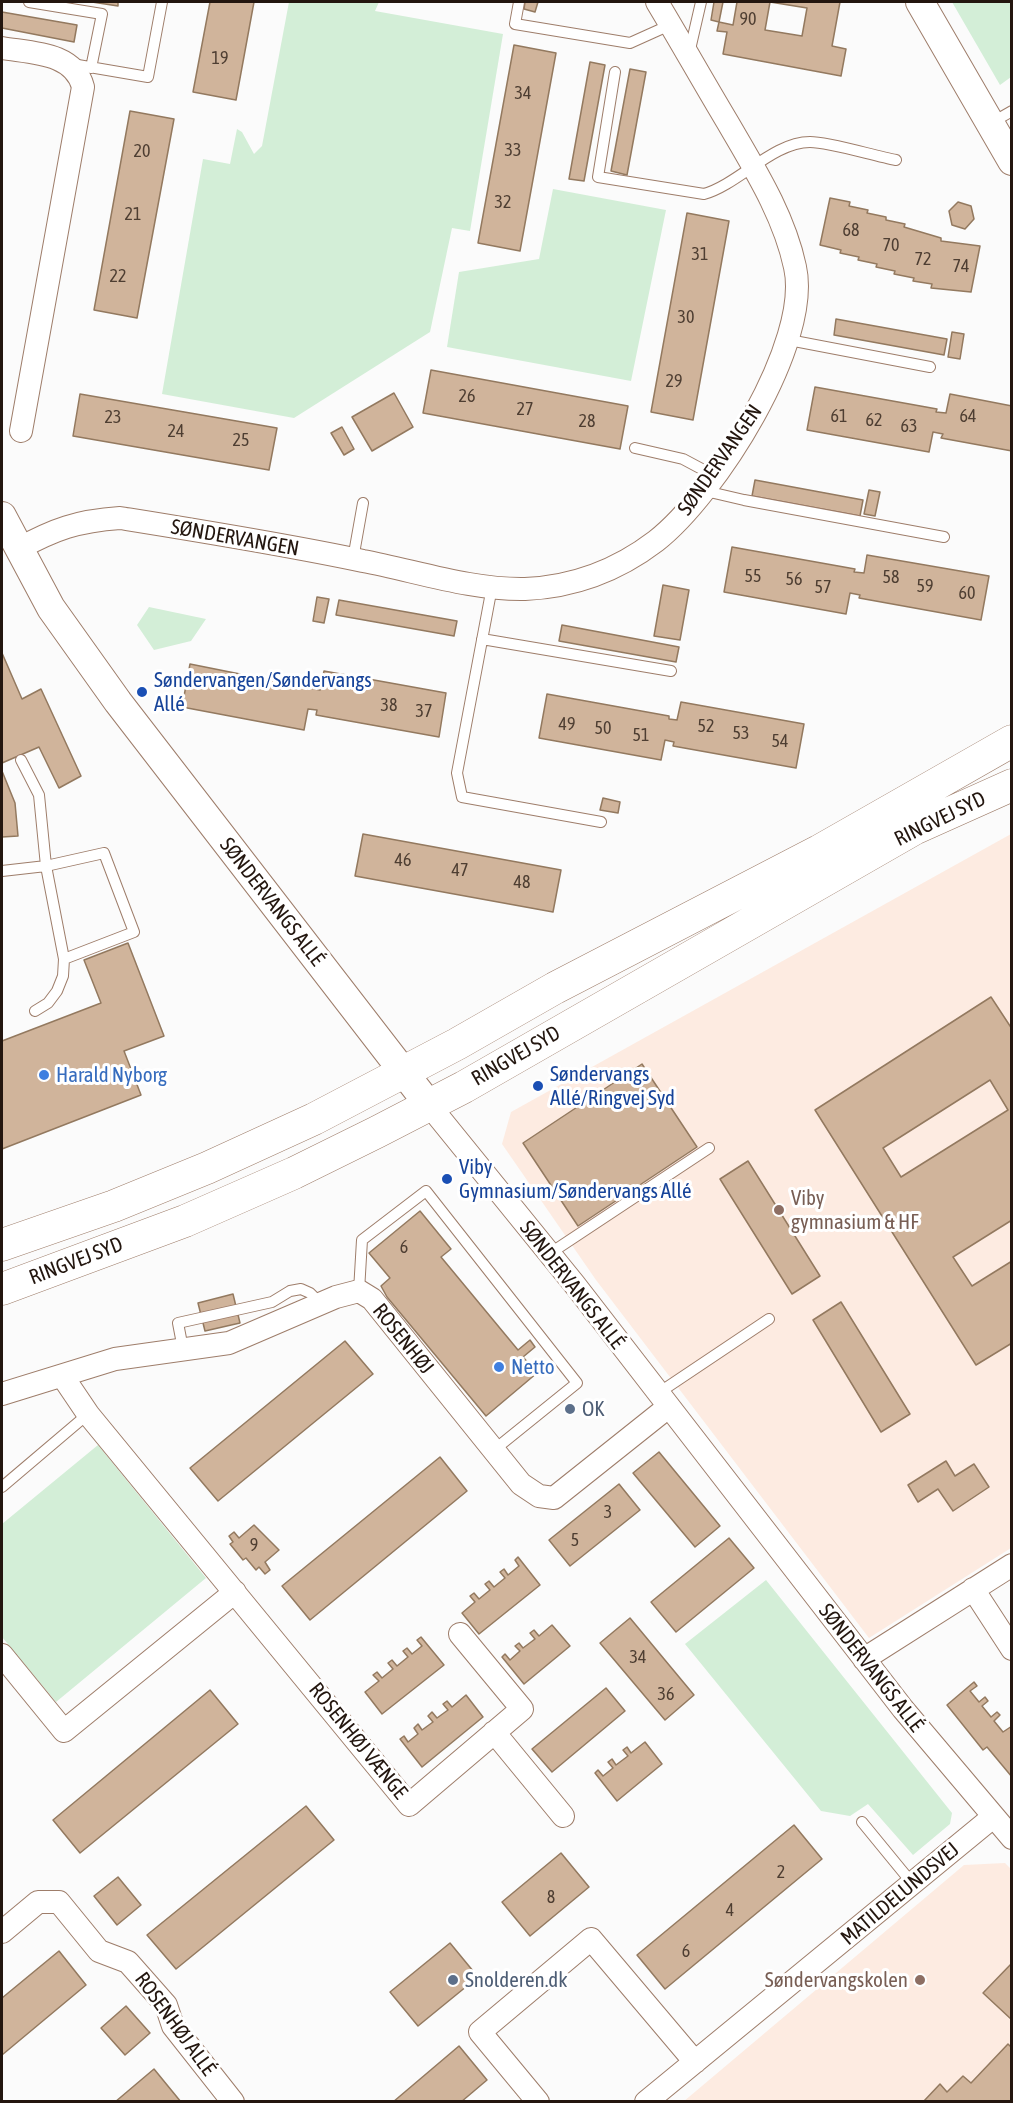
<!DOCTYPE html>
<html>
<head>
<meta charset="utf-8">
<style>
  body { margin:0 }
  #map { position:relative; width:1013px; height:2103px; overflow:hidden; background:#fbfbfb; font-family:"Asap Condensed",sans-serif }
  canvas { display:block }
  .frame { position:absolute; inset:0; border:3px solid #23160f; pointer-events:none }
</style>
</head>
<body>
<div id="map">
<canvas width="1013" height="2103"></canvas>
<div class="frame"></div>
</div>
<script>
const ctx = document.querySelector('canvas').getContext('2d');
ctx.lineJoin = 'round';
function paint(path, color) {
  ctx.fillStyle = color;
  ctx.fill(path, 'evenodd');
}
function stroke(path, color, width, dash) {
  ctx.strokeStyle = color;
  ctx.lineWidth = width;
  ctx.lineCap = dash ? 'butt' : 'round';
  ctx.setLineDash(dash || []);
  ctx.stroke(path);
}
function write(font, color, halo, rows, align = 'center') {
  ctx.font = font + ' "Asap Condensed",sans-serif';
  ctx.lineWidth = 6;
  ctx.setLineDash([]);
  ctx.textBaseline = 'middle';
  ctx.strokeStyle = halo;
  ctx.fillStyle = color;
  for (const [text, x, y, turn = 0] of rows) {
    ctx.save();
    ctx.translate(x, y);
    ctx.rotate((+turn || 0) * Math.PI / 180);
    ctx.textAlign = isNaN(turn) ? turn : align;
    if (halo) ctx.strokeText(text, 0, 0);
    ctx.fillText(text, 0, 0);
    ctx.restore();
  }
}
const built = new Path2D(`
  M1011 834V1548L869 1638 596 1280 502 1144 511 1112Z
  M1005 1863 1011 1869V2101L683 2102 964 1865Z`);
const green = new Path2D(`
  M289 2H379L375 11 503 34 470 231 452 228 430 332 294 418 162 394 203 159 230 164 237 129 242 132 254 154 262 146Z
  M952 2H1011V77L1000 85Z
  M553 189 666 210 631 381 447 347 459 272 539 259Z
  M149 607 206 619 191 641 154 650 137 625Z
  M98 1445 206 1578 56 1702 2 1637V1524Z
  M766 1580 952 1813 950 1824 913 1855 868 1804 850 1816 821 1811 685 1644Z`);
const building = new Path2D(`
  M92 2H118V6Z
  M210 2H254L236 100 193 92Z
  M525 2H538L535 12 524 9Z
  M714 2H723L719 22 711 20Z
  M737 2H840L832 46 846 49 841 76 723 54 727 32 717 31 719 22 733 25ZM770 2 807 8 802 36 765 30Z
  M2 12 77 25 74 42 2 28Z
  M514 45 556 53 520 251 478 243Z
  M590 62 605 65 584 181 569 179Z
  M630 69 646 72 627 175 611 171Z
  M130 111 174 119 137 318 94 310Z
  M830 198 850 202 849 206 868 210 867 213 886 217V220L905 224 904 227 941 238V241L980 246 971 292 931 288 932 284 913 281 914 278 894 274 895 271 876 267 877 264 858 260 859 257 840 253 841 250 820 245Z
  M958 202 971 206 974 219 965 229 952 225 949 211Z
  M687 213 729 221 693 420 651 412Z
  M836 319 947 339 944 355 834 335Z
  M952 332 964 334 960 359 948 357Z
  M431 370 628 406 620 449 423 413Z
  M815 387 937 409 936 412 946 413 950 394 1012 406V451L941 438 943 434 933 432 929 452 807 430Z
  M394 393 413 427 372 451 352 417Z
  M80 394 277 428 269 470 73 436Z
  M342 427 354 449 344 455 331 433Z
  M755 480 863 500 860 516 752 496Z
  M869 490 880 492 875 516 864 514Z
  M732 547 855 569 854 572 864 573 867 555 989 576 981 620 859 598 860 595 850 593 846 614 724 592Z
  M663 585 689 590 680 640 654 636Z
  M317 597 329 599 324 623 313 621Z
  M339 600 457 621 454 636 336 615Z
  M562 625 679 647 676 662 559 641Z
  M2 653 22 699 41 689 81 776 59 788 39 747 2 763Z
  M190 664 320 690 324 671 446 693 439 737 316 715 317 710 308 709 304 730 182 707Z
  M547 694 669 716V719L677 720 681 702 804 724 796 768 673 746 674 742 665 740 661 760 539 738Z
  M2 771 15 803 18 836 2 837Z
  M603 798 620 802 618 813 600 810Z
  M363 834 561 870 553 912 355 876Z
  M128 943 164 1036 124 1051 141 1095 2 1149V1041L101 1003 84 960Z
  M991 997 1012 1029V1220L953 1257 972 1286 1012 1261V1343L976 1365 815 1110ZM990 1080 1008 1110 901 1177 883 1148Z
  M642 1064 697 1147 578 1226 523 1143Z
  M748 1161 820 1276 792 1294 720 1179Z
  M420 1211 451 1249 441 1257 518 1350 530 1340 535 1347 523 1357 537 1373 486 1416 387 1297 381 1286 390 1278 369 1253Z
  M233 1294 240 1323 205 1331 198 1303Z
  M841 1302 910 1414 881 1432 813 1320Z
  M345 1341 373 1374 218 1501 190 1468Z
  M659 1452 720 1526 695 1547 633 1473Z
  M440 1457 467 1491 310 1620 282 1586Z
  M946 1461 955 1476 974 1464 989 1487 953 1511 938 1489 918 1502 908 1485Z
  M619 1484 640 1510 570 1566 549 1540Z
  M254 1525 279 1550 265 1562 270 1570 265 1574 259 1567 256 1570 246 1558 243 1560 230 1544 233 1542 229 1536 234 1532 239 1538Z
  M729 1538 754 1568 676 1632 651 1602Z
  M518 1557 540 1585 479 1634 462 1613 475 1602 470 1596 474 1593 479 1599 490 1590 485 1584 489 1581 494 1587 505 1578 500 1572 504 1569 508 1575 519 1566 515 1560Z
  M630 1618 694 1695 665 1720 600 1643Z
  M552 1625 570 1646 524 1684 502 1657 505 1654 510 1660 520 1651 515 1646 519 1643 523 1648 535 1639 530 1633 534 1630 539 1636Z
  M421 1637 444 1665 382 1714 365 1692 379 1681 373 1675 377 1672 382 1678 393 1669 388 1663 392 1660 397 1666 408 1657 403 1651 407 1648 412 1654 422 1646 417 1640Z
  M974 1682 977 1686 970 1691 979 1702 985 1697 988 1701 982 1706 991 1717 997 1712 1000 1715 994 1721 1003 1732 1012 1726V1777L987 1747 983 1750 947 1705Z
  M606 1688 625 1711 552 1772 532 1749Z
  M210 1690 238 1724 80 1853 53 1820Z
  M466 1695 483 1717 422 1767 400 1739 404 1736 408 1742 418 1734 414 1728 418 1724 422 1730 433 1722 428 1716 432 1712 437 1718 448 1710 443 1704 447 1701 452 1707Z
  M645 1742 662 1764 617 1801 595 1773 598 1770 603 1776 613 1768 608 1762 612 1759 616 1765 628 1756 623 1750 627 1747 631 1753Z
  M306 1806 334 1840 176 1969 147 1935Z
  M794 1825 822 1859 665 1989 637 1955Z
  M561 1853 589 1887 530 1936 502 1902Z
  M118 1877 141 1905 117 1925 94 1896Z
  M450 1943 478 1977 418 2026 390 1992Z
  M59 1951 86 1985 2 2055V1998Z
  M1012 1963V2020L983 1993Z
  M126 2006 150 2033 125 2055 101 2028Z
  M1008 2044 1012 2048V2102H923L940 2084 947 2092 963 2076 971 2083Z
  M459 2046 487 2080 461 2102H393Z
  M154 2069 181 2102H115Z`);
const service = new Path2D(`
  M29 2 102 14 91 68
  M519 2 515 24 630 43 670 25
  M689 54 701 2
  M72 64 148 77 162 2
  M615 72 598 177 704 194C739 184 773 142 810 142 830 142 874 156 896 160
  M991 123 1012 111
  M789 340 930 367
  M635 448 683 459 713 475
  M705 487 714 493 744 500 944 537
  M353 559 363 503
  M492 587 457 773 462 797 601 822
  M482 639 671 671
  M21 760 39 795 46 866 64 959 63 976 57 991 48 1003 35 1011
  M2 871 46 866 104 853 134 932 64 959
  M549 1254 709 1148
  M359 1291 362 1240 426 1191 577 1383 494 1450
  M183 1349 178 1323 272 1302 290 1291 301 1289 310 1293 321 1304
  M657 1394 769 1319
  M2 1487 88 1414
  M862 1822 912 1883`);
const minor = new Path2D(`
  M2 48C31 53 74 52 83 87L21 431
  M18 549C55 529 77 521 120 518 201 531 283 544 363 561 416 571 472 590 525 589 573 587 618 570 656 541 715 495 812 343 795 267 784 215 754 168 728 123 704 83 681 42 657 2
  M429 1105 575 1285 903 1709 1012 1838
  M63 1377 88 1414 409 1805 522 1709 460 1634
  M2 1394 115 1359 229 1343 336 1297 359 1291 372 1299 521 1484 539 1496 554 1498 667 1408
  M973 1589 1012 1649
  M2 1655 64 1731 235 1592
  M864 1659 1012 1565
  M494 1732 563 1816
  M2 1932 38 1902H59L99 1951 128 1962 166 2005 173 2026 233 2102
  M538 2102 480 2032 591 1939 695 2062
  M646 2102 993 1817`);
const tertiary = new Path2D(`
  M920 2 1012 161
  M2 516 51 608 118 702 429 1105`);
const secondary = new Path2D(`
  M2 1245 114 1206 207 1168 314 1119 457 1044 555 988 819 851 1012 741
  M2 1289 185 1221 294 1173 377 1132 464 1087 914 829 1012 785`);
const markers = [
  [142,692,6,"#1a4fb4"],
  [44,1075,6,"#3f7fe0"],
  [538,1086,6,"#1a4fb4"],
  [447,1179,6,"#1a4fb4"],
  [779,1210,6,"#8d6e63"],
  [499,1367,6,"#3f7fe0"],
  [570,1409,6,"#5c6f8a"],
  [453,1980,6,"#5c6f8a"],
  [920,1980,6,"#8d6e63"]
];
const numberNames = [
  ["90",748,19],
  ["19",220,58],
  ["34",523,93],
  ["33",513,150],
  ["20",142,151],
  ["32",503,202],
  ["21",133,214],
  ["68",851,230],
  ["70",891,245],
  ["31",700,254],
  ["72",923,259],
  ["74",961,266],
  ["22",118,276],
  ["30",686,317],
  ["29",674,381],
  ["26",467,396],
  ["27",525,409],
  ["61",839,416],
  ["64",968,416],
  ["23",113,417],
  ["62",874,420],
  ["28",587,421],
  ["63",909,426],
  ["24",176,431],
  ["25",241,440],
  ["55",753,576],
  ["58",891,577],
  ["56",794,579],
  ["59",925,586],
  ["57",823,587],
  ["60",967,593],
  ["38",389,705],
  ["37",424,711],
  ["49",567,724],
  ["52",706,726],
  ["50",603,728],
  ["53",741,733],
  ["51",641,735],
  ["54",780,741],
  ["46",403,860],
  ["47",460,870],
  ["48",522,882],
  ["6",404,1247],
  ["3",608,1512],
  ["5",575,1540],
  ["9",254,1545],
  ["34",638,1657],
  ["36",666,1694],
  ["2",781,1872],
  ["8",551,1897],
  ["4",730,1910],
  ["6",686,1951]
];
const streetNames = [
  ["SØNDERVANGEN",720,460,-55],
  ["SØNDERVANGEN",235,538,10],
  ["RINGVEJ SYD",940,819,-26],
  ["SØNDERVANGS ALLÉ",272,902,52],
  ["RINGVEJ SYD",516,1056,-30],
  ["RINGVEJ SYD",76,1261,-21],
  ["SØNDERVANGS ALLÉ",572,1285,52],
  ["ROSENHØJ",403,1339,51],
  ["SØNDERVANGS ALLÉ",871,1668,52],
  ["ROSENHØJ VÆNGE",358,1741,51],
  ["MATILDELUNDSVEJ",900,1894,-40],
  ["ROSENHØJ ALLÉ",175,2024,54]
];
const transitNames = [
  ["Søndervangen/Søndervangs",154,680],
  ["Allé",154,704],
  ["Søndervangs",550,1074],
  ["Allé/Ringvej Syd",550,1098],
  ["Viby",459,1167],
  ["Gymnasium/Søndervangs Allé",459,1191]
];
const shopNames = [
  ["Harald Nyborg",56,1075],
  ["Netto",511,1367]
];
const educationNames = [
  ["Viby",791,1198],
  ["gymnasium & HF",791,1222],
  ["Søndervangskolen",908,1980,"right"]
];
const serviceNames = [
  ["OK",582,1409],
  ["Snolderen.dk",465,1980]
];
paint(built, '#fdebe1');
paint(green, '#d3eed7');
paint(building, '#d0b49b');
stroke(building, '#93795f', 1.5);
stroke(service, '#9e7d6a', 12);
stroke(minor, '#9e7d6a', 24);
stroke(tertiary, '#9e7d6a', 30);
stroke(secondary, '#9e7d6a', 33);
stroke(service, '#fff', 10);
stroke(minor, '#fff', 22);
stroke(tertiary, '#fff', 28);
stroke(secondary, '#fff', 32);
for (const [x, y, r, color] of markers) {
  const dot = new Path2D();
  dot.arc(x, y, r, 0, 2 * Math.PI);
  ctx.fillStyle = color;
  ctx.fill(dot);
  stroke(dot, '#fff', 2);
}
write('18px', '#4e3e32', null, numberNames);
write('21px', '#23160f', '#fff', streetNames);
write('21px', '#164399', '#fff', transitNames, 'left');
write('21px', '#366cbe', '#fff', shopNames, 'left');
write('21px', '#785e54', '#fff', educationNames, 'left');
write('21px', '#4e5e75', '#fff', serviceNames, 'left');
</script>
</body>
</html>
